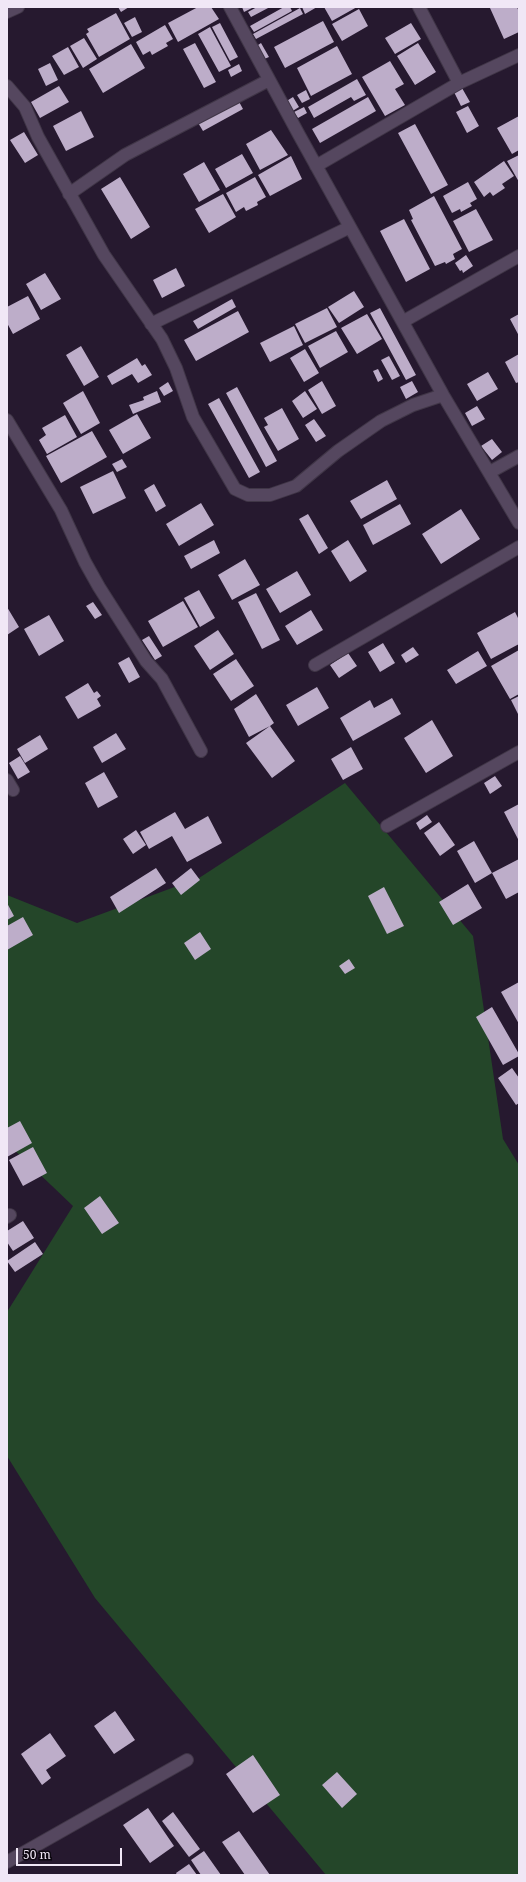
<!DOCTYPE html>
<html>
<head>
<meta charset="utf-8">
<style>
  body { margin:0 }
  #map { position:relative; width:526px; height:1882px; overflow:hidden; background:#26192f; font-family:"Noto Serif",serif }
  canvas { display:block }
  .frame { position:absolute; inset:0; border:8px solid #f0e7f6; pointer-events:none }
  .scale { position:absolute; left:16px; top:1848px; width:106px; height:18px; box-sizing:border-box; border:2px solid #f0e7f6; border-top:0; padding-left:5px; font-size:12px; line-height:14px; white-space:nowrap; color:#f0e7f6; -webkit-text-stroke:3px #0c0710; paint-order:stroke }
</style>
</head>
<body>
<div id="map">
<canvas width="526" height="1882"></canvas>
<div class="frame"></div>
<div class="scale">50 m</div>
</div>
<script>
const ctx = document.querySelector('canvas').getContext('2d');
ctx.lineJoin = 'round';
function paint(path, color) {
  ctx.fillStyle = color;
  ctx.fill(path, 'evenodd');
}
function stroke(path, color, width, dash) {
  ctx.strokeStyle = color;
  ctx.lineWidth = width;
  ctx.lineCap = dash ? 'butt' : 'round';
  ctx.setLineDash(dash || []);
  ctx.stroke(path);
}
const green = new Path2D(`
  M345 783 473 936 503 1139 519 1165V1875H326L95 1598 7 1456V1312L73 1206 7 1143V895L77 923 199 878Z`);
const building = new Path2D(`
  M118 7H129L121 12Z
  M198 7H211L219 19 178 42 168 23Z
  M242 7H254L244 12Z
  M257 7H270L251 17 248 12Z
  M284 7H290L292 11 254 32 250 26Z
  M302 7H317L305 14Z
  M324 7H357L332 21Z
  M492 7H517L519 12V32L504 39 490 8Z
  M300 8 303 14 256 39 253 34Z
  M359 9 368 26 342 41 332 24Z
  M116 13 130 39 99 57 86 34 89 32 87 29Z
  M135 17 142 32 132 37 124 23Z
  M323 21 334 42 285 68 274 47Z
  M220 23 238 57 230 61 212 27Z
  M411 23 421 39 395 54 385 38Z
  M165 25 173 39 166 43 168 46 152 55 150 51 143 55 136 42Z
  M210 27 231 66 219 72 198 34Z
  M84 38 97 59 83 68 70 46Z
  M195 43 216 82 204 88 183 49Z
  M261 43 269 57 262 60 255 47Z
  M418 43 436 72 415 85 397 56Z
  M131 44 145 68 103 93 89 69Z
  M337 46 352 74 311 96 297 68Z
  M68 47 79 67 64 75 52 56Z
  M390 61 404 84 395 89 405 105 385 116 362 77Z
  M50 63 58 80 46 86 38 69Z
  M239 64 242 71 231 77 228 70Z
  M357 79 366 95 354 101 351 97 314 118 308 107Z
  M59 86 69 102 40 118 31 102Z
  M462 88 470 102 461 106 454 92Z
  M306 90 310 99 302 103 297 95Z
  M293 97 299 107 291 112 285 102Z
  M368 97 376 111 320 143 312 129Z
  M237 98 243 109 203 131 197 121Z
  M468 106 479 126 467 133 456 112Z
  M304 107 307 113 298 118 294 112Z
  M81 111 94 137 66 151 53 126Z
  M519 116V150L512 154 497 128Z
  M415 124 448 185 431 194 398 133Z
  M271 130 288 155 260 170 246 144Z
  M24 132 38 155 25 163 10 140Z
  M242 154 253 173 226 188 215 169Z
  M519 155V182L507 161Z
  M291 156 302 179 270 196 258 175Z
  M504 161 514 176 502 184 505 188 493 196 490 192 484 197 474 182Z
  M204 162 220 190 199 202 183 174Z
  M120 177 150 227 131 239 101 189Z
  M255 177 266 197 257 202 258 205 246 211 244 207 236 212 226 193Z
  M468 182 477 199 470 203 472 206 461 212 460 209 452 213 443 196Z
  M223 194 236 217 209 233 195 209Z
  M434 196 462 249 453 254 455 259 446 264 445 262 435 266 411 220 413 219 409 210Z
  M476 209 493 240 469 252 453 221Z
  M404 219 430 269 406 282 380 231Z
  M466 255 473 266 463 273 462 270 460 271 455 263Z
  M176 268 185 286 162 298 153 280Z
  M45 273 61 299 41 310 26 284Z
  M354 291 364 307 339 323 328 307Z
  M28 296 40 319 13 334 7 323V307Z
  M232 299 236 307 198 329 193 321Z
  M327 308 337 327 305 343 295 324Z
  M380 308 416 375 406 380 370 313Z
  M238 311 249 332 196 361 184 340Z
  M367 314 382 339 357 354 341 328Z
  M519 314V336L510 319Z
  M294 326 303 345 270 362 260 343Z
  M336 331 348 352 320 368 308 346Z
  M81 346 99 377 84 386 66 355Z
  M305 349 319 373 304 382 290 358Z
  M519 354V382L516 383 505 362Z
  M389 356 400 376 392 380 381 360Z
  M137 358 142 366 145 364 152 375 138 383 132 374 112 385 107 376Z
  M378 369 383 379 378 382 373 371Z
  M488 372 498 389 477 401 467 384Z
  M322 381 336 406 322 414 308 390Z
  M412 381 418 392 406 399 400 387Z
  M168 382 173 391 164 396 159 388Z
  M237 387 277 461 266 467 226 393Z
  M83 391 100 423 81 434 63 403Z
  M157 391 161 402 133 414 129 405 144 400 143 397Z
  M305 391 317 409 303 418 292 401Z
  M219 398 260 472 249 478 208 404Z
  M477 406 485 419 472 426 465 413Z
  M282 408 299 439 278 451 264 427 268 425 264 418Z
  M137 414 151 438 123 454 109 430Z
  M65 415 77 437 47 454 39 440 46 435 42 428Z
  M314 419 326 436 316 442 305 425Z
  M92 431 107 457 61 483 46 456Z
  M492 439 502 452 492 460 481 446Z
  M122 459 127 467 117 472 112 464Z
  M113 471 126 498 93 514 80 487Z
  M387 480 397 499 361 519 350 501Z
  M154 484 166 506 156 512 144 490Z
  M201 503 214 525 179 546 166 524Z
  M400 504 411 524 373 545 363 525Z
  M461 509 480 539 441 564 422 534Z
  M308 514 328 548 319 554 299 519Z
  M214 540 220 553 191 569 184 556Z
  M348 540 367 571 350 582 331 551Z
  M245 559 260 585 232 600 218 575Z
  M297 571 311 595 280 613 266 589Z
  M199 590 215 618 200 627 184 598Z
  M256 593 280 640 262 649 238 602Z
  M183 601 198 627 163 647 148 621Z
  M93 602 102 615 95 619 86 606Z
  M7 607 19 627 7 635Z
  M311 610 323 630 297 645 285 626Z
  M515 612 519 620V644L491 659 477 633Z
  M49 615 64 641 39 656 24 629Z
  M218 630 234 654 210 670 194 646Z
  M149 636 162 656 155 660 142 640Z
  M383 643 395 663 380 672 368 652Z
  M413 647 419 655 406 663 401 655Z
  M519 650V694L510 699 491 666Z
  M478 651 487 666 456 684 447 670Z
  M348 653 357 666 339 678 330 665Z
  M129 657 140 677 129 683 118 663Z
  M236 659 254 686 231 701 213 674Z
  M88 683 94 693 97 691 101 696 97 699 101 706 78 719 65 697Z
  M317 687 329 708 298 726 286 705Z
  M256 694 274 723 270 726 295 761 272 778 246 743 270 726 249 737 234 709Z
  M519 696V716L511 700Z
  M392 698 401 714 353 741 340 718 370 700 374 708Z
  M432 720 453 756 426 773 404 738Z
  M116 733 126 749 102 763 93 747Z
  M40 735 48 749 25 763 17 749Z
  M351 747 363 769 343 780 331 759Z
  M20 756 30 772 18 779 9 763Z
  M104 772 118 797 98 808 85 783Z
  M495 776 502 786 490 794 484 783Z
  M519 804V841L504 812Z
  M175 812 185 829 208 816 222 843 187 862 172 836 149 849 140 832Z
  M427 815 432 822 420 830 416 823Z
  M439 822 455 845 440 856 424 833Z
  M136 830 146 845 133 854 123 839Z
  M474 841 492 873 475 883 457 851Z
  M519 859V892L506 899 492 873Z
  M156 868 166 883 119 913 110 897Z
  M191 868 200 880 181 895 172 883Z
  M468 884 482 908 453 925 439 902Z
  M384 887 404 926 387 934 368 896Z
  M7 903 14 916 7 920Z
  M23 917 33 935 7 950V926Z
  M200 932 211 949 195 960 184 943Z
  M349 959 355 968 345 974 339 966Z
  M519 982V1024L501 992Z
  M492 1007 519 1054V1056L503 1065 476 1017Z
  M512 1068 519 1078V1103L516 1105 498 1078Z
  M20 1121 32 1143 7 1157V1128Z
  M33 1147 47 1173 23 1186 9 1160Z
  M100 1196 119 1223 102 1234 84 1208Z
  M23 1221 34 1238 13 1251 7 1242V1231Z
  M35 1242 43 1254 15 1272 7 1261Z
  M115 1711 135 1740 114 1754 94 1726Z
  M50 1733 66 1756 46 1770 51 1778 42 1785 21 1754Z
  M253 1755 280 1795 253 1813 226 1774Z
  M337 1772 357 1794 342 1808 322 1785Z
  M148 1808 174 1846 150 1863 123 1825Z
  M173 1812 200 1849 189 1857 162 1821Z
  M239 1831 270 1875H245L222 1842Z
  M204 1851 221 1875H201L191 1860Z
  M189 1864 197 1875H177L176 1873Z`);
const minor = new Path2D(`
  M230 7 298 133 443 395 519 523
  M419 7 459 83
  M7 12 18 7
  M7 86 25 107 38 137 104 255 162 339 176 368 193 417 235 489 248 495H270L296 486 338 451 381 421 413 405 443 395
  M316 166 459 83 519 55
  M69 194 125 155 269 80
  M404 321 519 256
  M151 324 350 227
  M7 420 61 510 85 562 99 587 146 661 162 679 201 751
  M490 472 519 456
  M315 665 519 547
  M7 780 13 790
  M387 826 519 752
  M7 1217 10 1215
  M7 1862 187 1760`);
paint(green, '#244629');
paint(building, '#bdadc9');
stroke(minor, '#403647', 14);
stroke(minor, '#55475f', 12);
</script>
</body>
</html>
